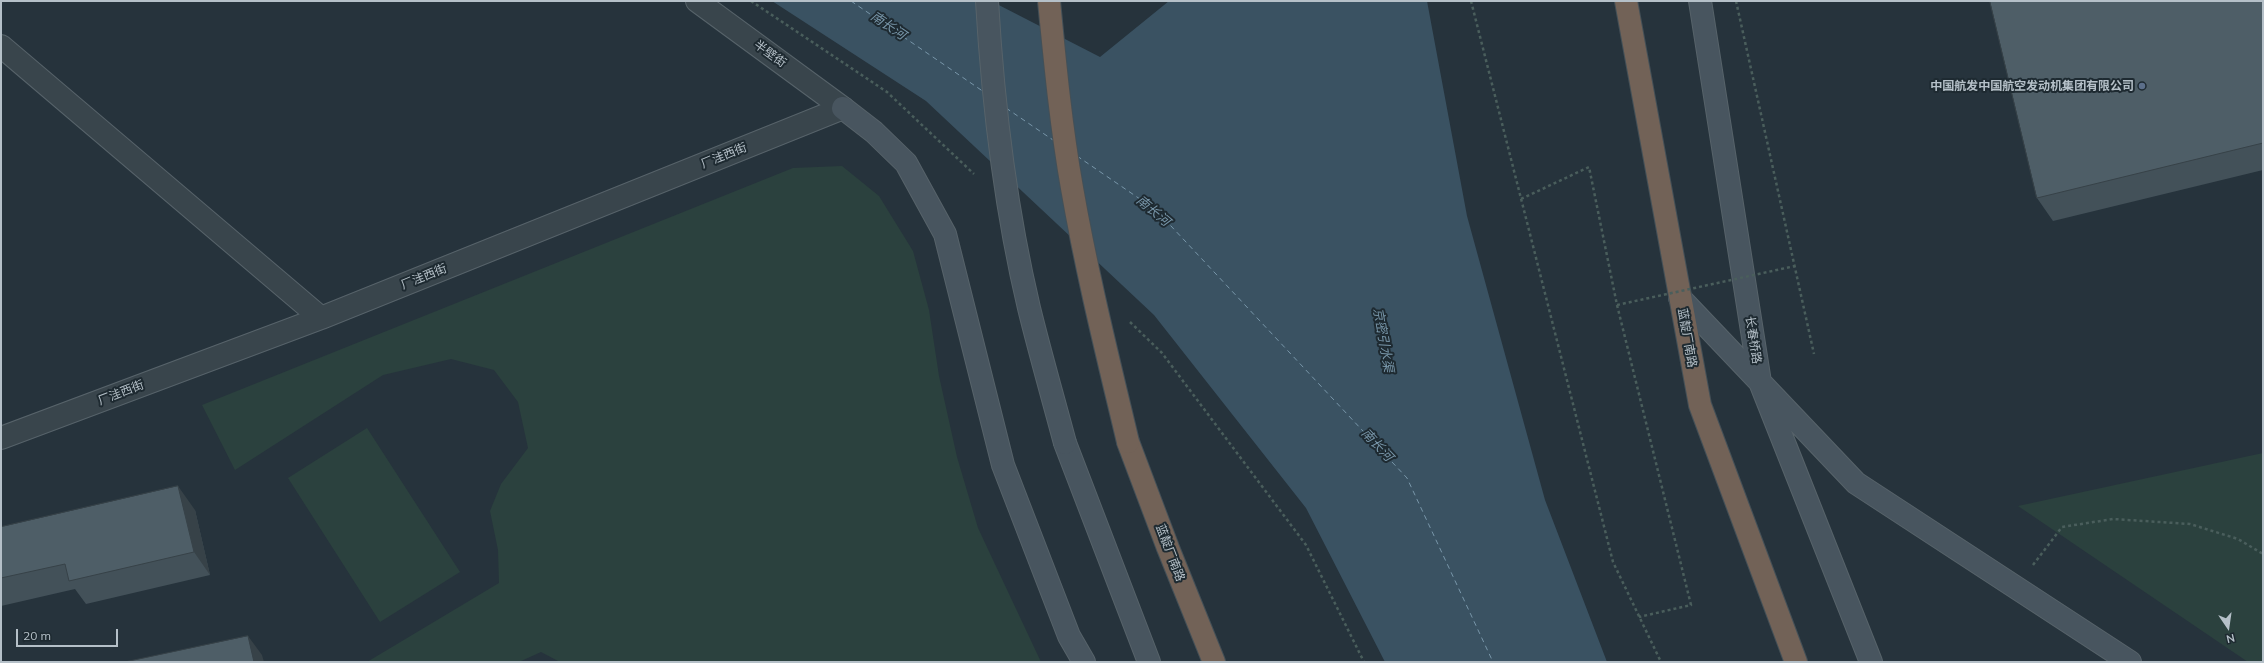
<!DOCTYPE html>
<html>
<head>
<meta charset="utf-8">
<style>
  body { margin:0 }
  #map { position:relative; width:2264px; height:663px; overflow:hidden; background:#26333c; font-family:Mulish,sans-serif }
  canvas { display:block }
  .frame { position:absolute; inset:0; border:2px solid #b5c0c8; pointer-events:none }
  .north { position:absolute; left:2208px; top:607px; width:40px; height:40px; -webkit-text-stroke:3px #1e2a31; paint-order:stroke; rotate:167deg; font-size:11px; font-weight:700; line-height:16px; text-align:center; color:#b5c0c8 }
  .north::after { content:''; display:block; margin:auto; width:14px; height:18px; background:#b5c0c8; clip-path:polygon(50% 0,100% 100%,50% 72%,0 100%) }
  .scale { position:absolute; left:16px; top:629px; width:102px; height:18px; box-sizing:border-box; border:2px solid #b5c0c8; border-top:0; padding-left:5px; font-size:12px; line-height:14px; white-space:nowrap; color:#b5c0c8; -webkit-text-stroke:3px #1e2a31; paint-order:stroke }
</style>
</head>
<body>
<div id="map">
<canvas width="2264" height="663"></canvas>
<div class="frame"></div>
<div class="north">N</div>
<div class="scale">20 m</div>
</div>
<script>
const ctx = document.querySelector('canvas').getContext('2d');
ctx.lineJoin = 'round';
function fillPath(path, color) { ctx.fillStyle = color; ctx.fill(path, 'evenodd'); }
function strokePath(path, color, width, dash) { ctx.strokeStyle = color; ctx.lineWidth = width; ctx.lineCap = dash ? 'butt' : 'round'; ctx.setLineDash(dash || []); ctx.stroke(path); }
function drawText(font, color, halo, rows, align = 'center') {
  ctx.font = font + ' Mulish,"Noto Sans SC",sans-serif'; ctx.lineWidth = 4; ctx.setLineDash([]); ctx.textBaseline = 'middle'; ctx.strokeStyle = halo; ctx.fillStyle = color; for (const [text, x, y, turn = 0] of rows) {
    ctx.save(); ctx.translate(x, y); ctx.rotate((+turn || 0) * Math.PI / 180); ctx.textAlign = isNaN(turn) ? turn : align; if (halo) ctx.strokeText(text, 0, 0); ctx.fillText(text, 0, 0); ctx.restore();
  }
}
fillPath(new Path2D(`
  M842,166L879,196L913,251L929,310L939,376L957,457L978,528L1041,662H560L541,652L519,662H367L499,583L498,550L490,511L501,484L528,448L518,402L494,370L451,359L383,375L235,470L202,405L793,168Z
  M367,428L460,572L380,622L288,478Z
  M2263,453V662H2248L2018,506Z`), '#2b413e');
fillPath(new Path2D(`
  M772,1H991L1100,57L1169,1H1427L1467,216L1545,500L1607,662H1385L1306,508L1154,315L926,101Z`), '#3a5262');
strokePath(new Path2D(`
  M851,1L984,92
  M1006,108L1053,140
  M1077,156L1156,210L1407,478L1493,662`), '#7896a9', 1, [5, 4]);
const street = new Path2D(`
  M697,1L843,108
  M1,46L321,318
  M1,438L321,318L843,108`);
const secondary = new Path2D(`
  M1700,1L1760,382L1871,662
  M843,108L874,132L906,163L945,234L1003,465L1069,636L1084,662
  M1680,298L1856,483L2130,662
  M1065,443L1149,662`);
const highway = new Path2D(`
  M1626,1L1700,405L1796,662
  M1128,442L1168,548L1214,662`);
strokePath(street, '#57636a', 24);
strokePath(secondary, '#57636a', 24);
strokePath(highway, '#445057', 24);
strokePath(new Path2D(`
  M751,1L887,92L974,174
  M1471,1L1613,562L1661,662
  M1736,1L1814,354
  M1521,199L1589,167L1617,305L1691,605L1639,617
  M1130,322L1162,353L1306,545L1364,662
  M2033,565L2062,527L2113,519L2190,524L2238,539L2263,554`), '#4a5e5c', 2.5, [3, 3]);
strokePath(street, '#39454c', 22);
strokePath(secondary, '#48555f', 22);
strokePath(highway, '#726257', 22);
const secondaryBridge = new Path2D(`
  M987,1C993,104 1005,207 1029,308C1040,353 1053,398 1065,443`);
const highwayBridge = new Path2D(`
  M1049,1C1055,63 1061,126 1072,188C1087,274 1108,358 1128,442`);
strokePath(secondaryBridge, '#57636a', 24, []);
strokePath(highwayBridge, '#445057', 24, []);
strokePath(new Path2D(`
  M1617,305L1795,266`), '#4a5e5c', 2.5, [3, 3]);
strokePath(secondaryBridge, '#48555f', 22);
strokePath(highwayBridge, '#726257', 22);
fillPath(new Path2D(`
  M2263,1V170L2053,221L2037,198Z
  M195,510L210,575L86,604L75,589L1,606V527Z`), '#435159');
fillPath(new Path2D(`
  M178,486L195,510L210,575L194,552Z
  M248,636L262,655L264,662H254Z`), '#374248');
const building = new Path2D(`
  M1990,1H2263V143L2037,198Z
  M178,486L194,552L69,581L65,564L1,578V527Z
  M248,636L254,662H125Z`);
fillPath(building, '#4e5e67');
strokePath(building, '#374248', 1);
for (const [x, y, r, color] of [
  [2142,86,4,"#5c6f8a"]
]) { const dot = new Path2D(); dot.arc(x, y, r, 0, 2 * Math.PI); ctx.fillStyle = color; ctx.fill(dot); strokePath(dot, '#1e2a31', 1.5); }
drawText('12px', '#b5c0c8', '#1e2a31', [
  ["半壁街",770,54,36],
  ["厂洼西街",724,156,-22],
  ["厂洼西街",424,277,-22],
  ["蓝靛厂南路",1687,338,80],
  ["长春桥路",1753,340,81],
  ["厂洼西街",121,393,-21],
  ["蓝靛厂南路",1170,553,69]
]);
drawText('bold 12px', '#b5c0c8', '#1e2a31', [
  ["中国航发中国航空发动机集团有限公司",2134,86]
], 'right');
drawText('italic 13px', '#7896a9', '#1e2a31', [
  ["南长河",888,26,34],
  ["南长河",1153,211,40],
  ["京密引水渠",1383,340,80],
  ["南长河",1377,445,47]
]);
</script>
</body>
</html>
